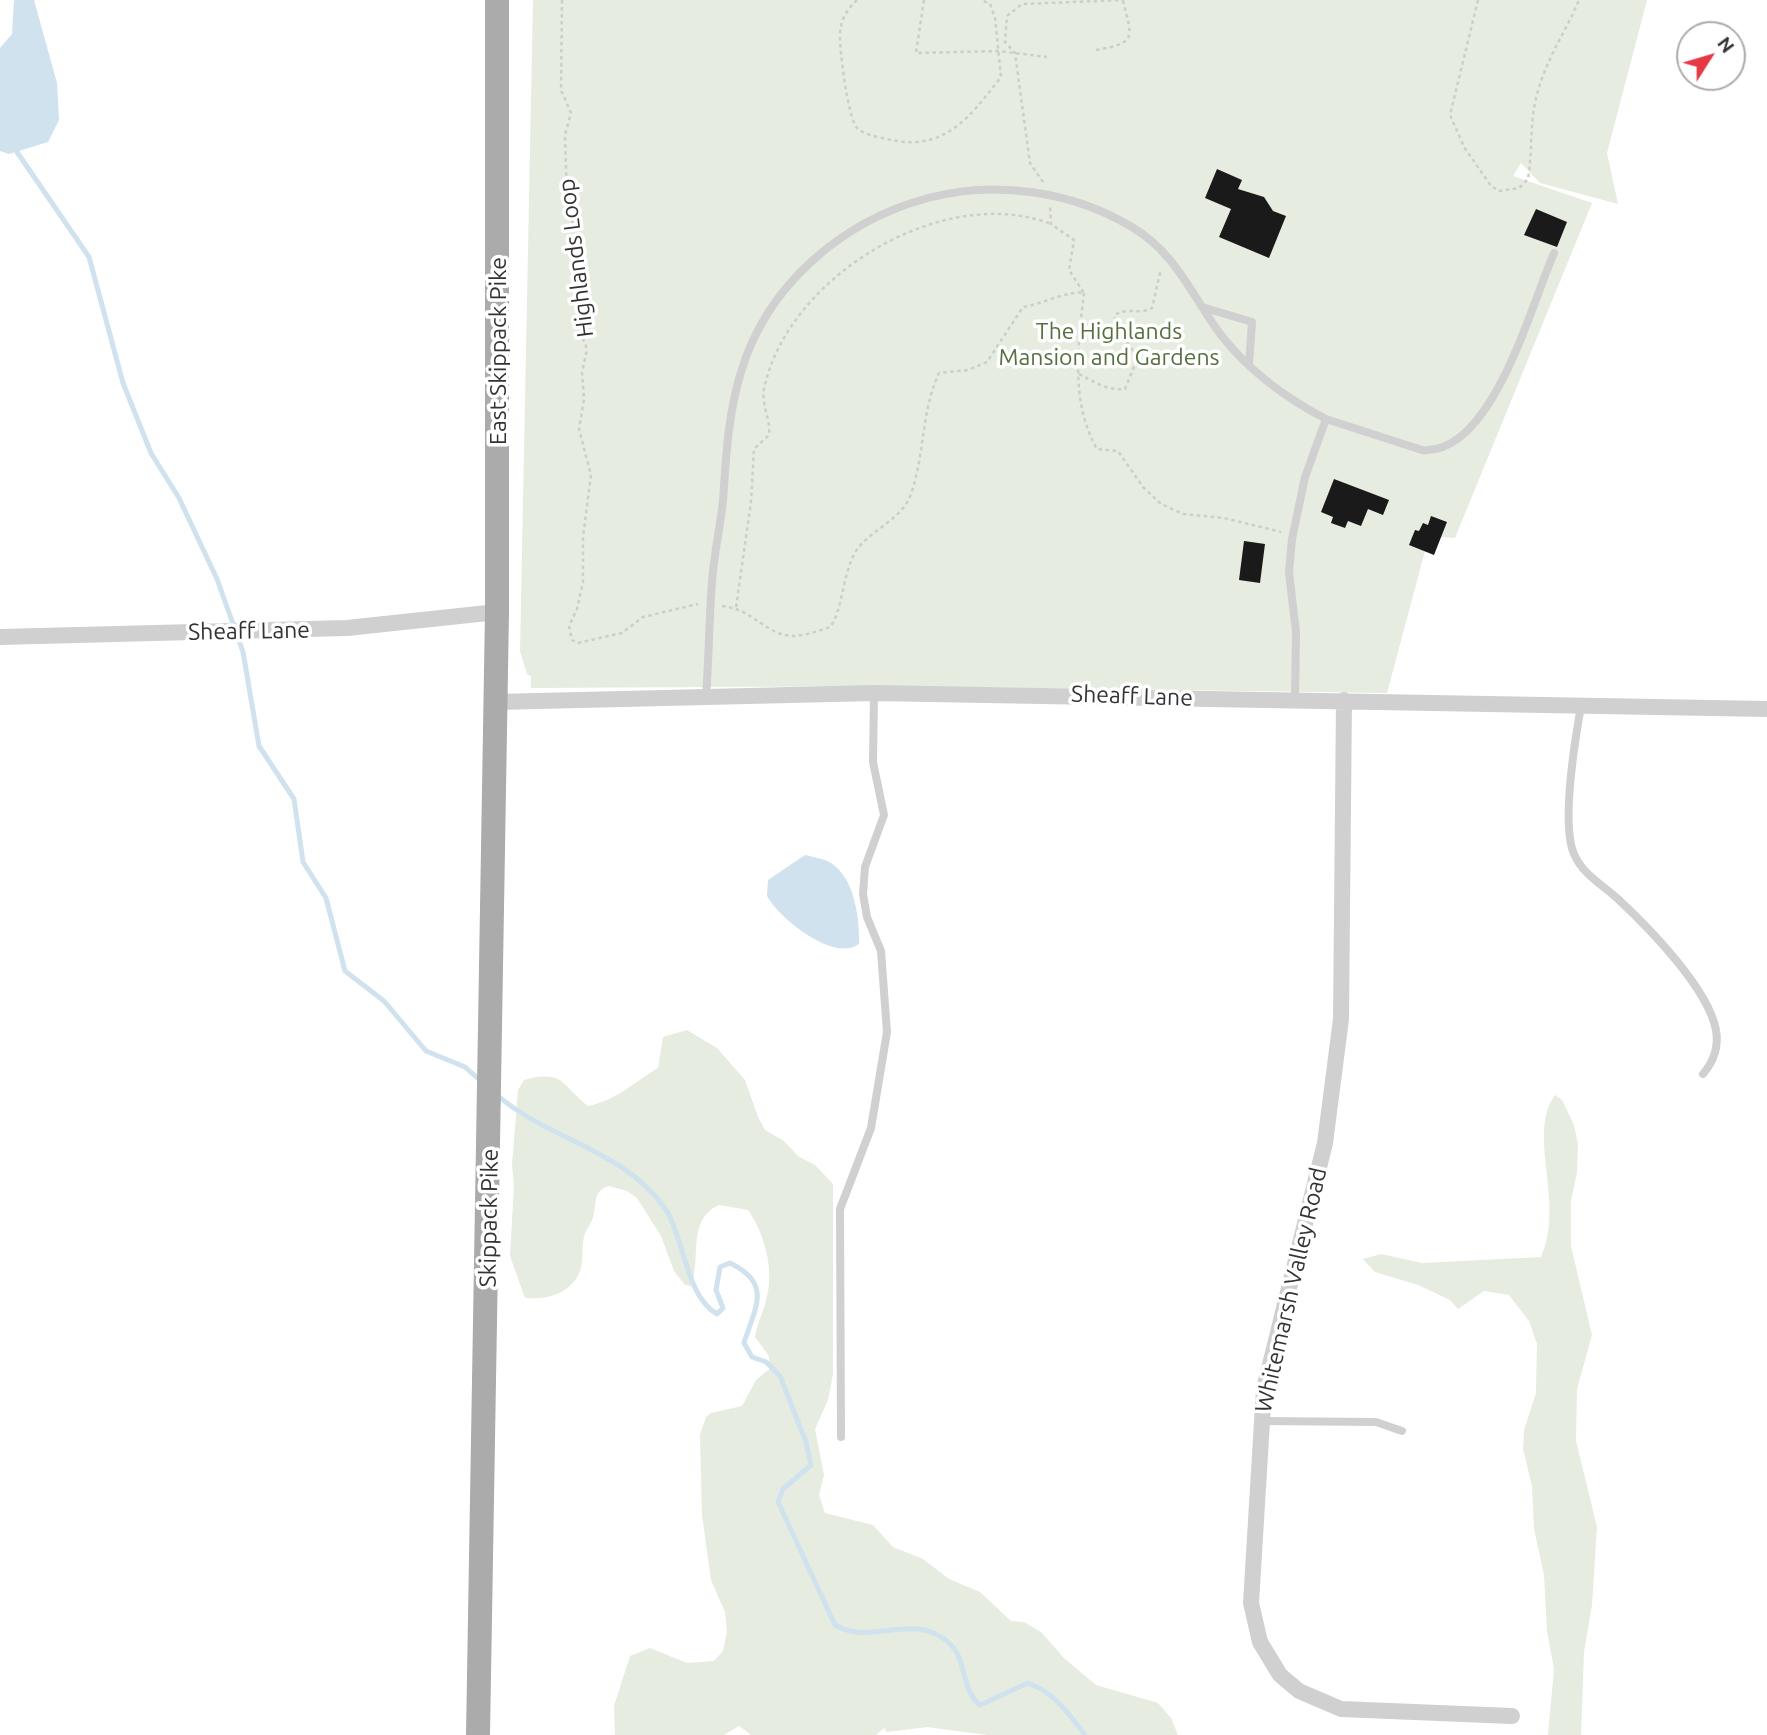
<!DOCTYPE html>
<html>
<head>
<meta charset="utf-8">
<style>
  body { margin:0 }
  #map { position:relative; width:1767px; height:1735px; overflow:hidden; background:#fff; font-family:Ubuntu,sans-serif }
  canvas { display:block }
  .north { position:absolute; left:1676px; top:21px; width:70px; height:70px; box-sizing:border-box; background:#fff; border:2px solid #adadad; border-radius:50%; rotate:53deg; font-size:19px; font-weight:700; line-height:28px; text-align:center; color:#333 }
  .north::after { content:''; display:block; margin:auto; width:24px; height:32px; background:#e63946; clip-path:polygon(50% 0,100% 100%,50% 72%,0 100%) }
</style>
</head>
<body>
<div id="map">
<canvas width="1767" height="1735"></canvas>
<div class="north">N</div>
</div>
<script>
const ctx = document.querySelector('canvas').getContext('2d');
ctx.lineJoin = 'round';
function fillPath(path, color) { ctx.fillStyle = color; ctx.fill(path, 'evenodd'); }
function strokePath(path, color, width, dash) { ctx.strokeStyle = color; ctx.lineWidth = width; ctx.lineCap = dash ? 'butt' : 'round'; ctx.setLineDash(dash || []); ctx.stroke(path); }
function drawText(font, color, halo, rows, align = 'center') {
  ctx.font = font + ' Ubuntu,sans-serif'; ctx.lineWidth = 7; ctx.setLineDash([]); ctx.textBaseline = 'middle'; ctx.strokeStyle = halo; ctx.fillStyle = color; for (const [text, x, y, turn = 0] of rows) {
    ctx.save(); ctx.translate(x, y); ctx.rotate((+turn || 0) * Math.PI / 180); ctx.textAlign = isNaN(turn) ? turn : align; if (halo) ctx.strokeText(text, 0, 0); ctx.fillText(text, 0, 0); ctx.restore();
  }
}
fillPath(new Path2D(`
  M533,0H1647L1607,153L1618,204L1540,183L1521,163L1513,176L1592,203L1455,538L1429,536L1387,693L890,686L531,688V676L527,674L520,651Z
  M687,1030L717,1048L745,1080L758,1117L765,1130L784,1141L798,1156L815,1165L833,1184V1374L828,1400L815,1429L824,1475L819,1495L825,1513L873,1525L893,1547L923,1559L949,1579L980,1592L1011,1621L1024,1622L1041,1632L1065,1659L1096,1685L1158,1703L1171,1718L1178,1735H987L927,1727L887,1732L884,1728L876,1735H751L739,1726L724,1735H615L614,1706L630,1656L650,1648L687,1663L714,1661L723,1651L727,1632L725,1612L711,1580L702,1515L700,1435L706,1417L711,1413L742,1406L756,1380L769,1369V1356L755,1337C757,1323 763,1314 766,1300C775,1272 765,1234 748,1210L719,1205C686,1220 702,1259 691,1286L685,1285L674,1271L661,1236L637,1198L627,1191L609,1186C592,1191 597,1205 593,1217C591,1225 585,1230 584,1237C581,1248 584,1261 580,1271C571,1294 547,1300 525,1298L510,1256L514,1186L512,1165L518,1090L524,1080C564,1069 561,1085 588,1106C617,1100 633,1083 658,1068L663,1037Z
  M1555,1095L1562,1100L1574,1125L1578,1145L1577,1172L1571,1201V1246L1592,1335L1577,1389L1576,1441L1597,1527L1592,1605L1584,1652L1581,1735H1548L1554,1669L1547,1631L1544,1575L1534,1529L1532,1486L1523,1449L1524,1430L1536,1393L1537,1344L1529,1321L1509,1295L1484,1291L1458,1309L1450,1300L1418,1285L1375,1272L1363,1259L1381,1254L1422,1263L1541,1257C1566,1202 1526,1135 1555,1095Z`), '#e6ecdf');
fillPath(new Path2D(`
  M14,0H34L57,83L59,120L48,142L9,154L0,151V48L12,34Z
  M805,855C812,857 820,858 827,861C854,873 860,918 859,944C834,963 779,918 767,896L768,880Z`), '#cfe2ee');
strokePath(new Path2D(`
  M17,147V152L89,257L123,383L151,453L179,498L217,579L243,652L259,746L294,799L303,862L326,898L345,971L384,1001L426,1051L465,1067L482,1082
  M497,1095C548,1140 626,1150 666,1210C684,1237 686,1297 717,1314L723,1308L716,1290L720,1267L730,1263C773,1284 755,1307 744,1343L752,1357L766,1362L780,1376L806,1442L811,1465L783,1489L778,1502L835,1625C873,1647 912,1610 949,1643C968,1660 960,1689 980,1705L1028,1683C1055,1693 1068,1713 1085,1735`), '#cfe2ee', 5);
fillPath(new Path2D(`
  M1217,169L1242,180L1238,189L1264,197L1273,211L1286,216L1269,258L1219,237L1231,209L1205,198Z
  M1536,209L1567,222L1557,247L1524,235Z
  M1334,479L1389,500L1383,515L1368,509L1361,526L1348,521L1345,528L1331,523L1333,517L1321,512Z
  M1431,516L1447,522L1434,555L1409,545L1415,530L1419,531L1423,523L1428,525Z
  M1244,541L1265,544L1260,583L1239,580Z`), '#1a1a1a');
strokePath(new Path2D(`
  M562,0L561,90L571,113L565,135L567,203L577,238L581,334L587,349L582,373L584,399L579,429L591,475L583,537V582L577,609L569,626L572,640L578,643L622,633L643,617L698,604
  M857,0C847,9 841,20 840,33C839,47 848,119 857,128C864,135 878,137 887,139C944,153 969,118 1001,77L995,18L990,4L981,0
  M924,0L916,53L998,51L1047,57
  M1478,0L1450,115L1464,147L1491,186L1499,191L1519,188L1528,179C1533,149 1529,120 1538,91C1547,58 1566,31 1579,0
  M1096,50C1138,43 1132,37 1123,1
  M1043,182L1030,163L1015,53L1005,42L1007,16L1022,4L1124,0
  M1084,293C1078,344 1070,402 1097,449L1118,451L1143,487L1161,504L1183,514L1224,518L1281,532
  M1079,374C1095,382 1107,391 1125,389L1137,359C1132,344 1112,331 1115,315C1126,307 1140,315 1152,308L1161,269
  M722,606C753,609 766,635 792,636C805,636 818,631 830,627C843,611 842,574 856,551C871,529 902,520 911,494C925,453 921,412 939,373L968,370L987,362L1023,307C1042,304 1069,290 1084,293L1069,270L1074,240L1051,224L1050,207
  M736,607L751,502L754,449L769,435C771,419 761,405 764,389C787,277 943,182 1051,224`), '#cdcdcd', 2.5, [3.5, 3.5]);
strokePath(new Path2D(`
  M1202,307L1252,322L1249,365
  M1326,419L1422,450C1492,456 1531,305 1554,253
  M706,696C709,658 709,619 712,582C714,554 720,528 723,501C726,457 728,414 741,372C767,285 842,221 928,198C995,180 1072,191 1132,227C1176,253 1192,296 1221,335C1248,370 1287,399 1326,419L1305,477L1292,539L1289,572L1296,632L1295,701
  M1581,706C1575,740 1561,824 1574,854C1583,875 1602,884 1618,899C1649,928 1708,988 1716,1030C1719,1047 1714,1061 1703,1074
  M1260,1421L1376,1422L1402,1431
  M841,1437L840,1209L871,1128L887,1032L881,951L867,917L863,894L865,867L884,815L873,762L874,693`), '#d0d0d0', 8);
strokePath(new Path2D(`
  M0,637L347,628L497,612
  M1344,700L1341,1019L1325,1143L1264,1389L1251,1603L1260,1642L1280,1675L1299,1691L1341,1709L1512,1716
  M496,702L874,693L1767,709`), '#d0d0d0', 16);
strokePath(new Path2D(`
  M478,1735L497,612V0`), '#ababab', 24);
drawText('23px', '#333', '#fff', [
  ["Highlands Loop",576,258,-97],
  ["East Skippack Pike",498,351,-90],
  ["Sheaff Lane",249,631,-1],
  ["Sheaff Lane",1132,696,2],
  ["Skippack Pike",489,1218,-89],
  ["Whitemarsh Valley Road",1291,1290,-77]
]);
drawText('23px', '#56703f', '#fff', [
  ["The Highlands",1109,331],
  ["Mansion and Gardens",1109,357]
]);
</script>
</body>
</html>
